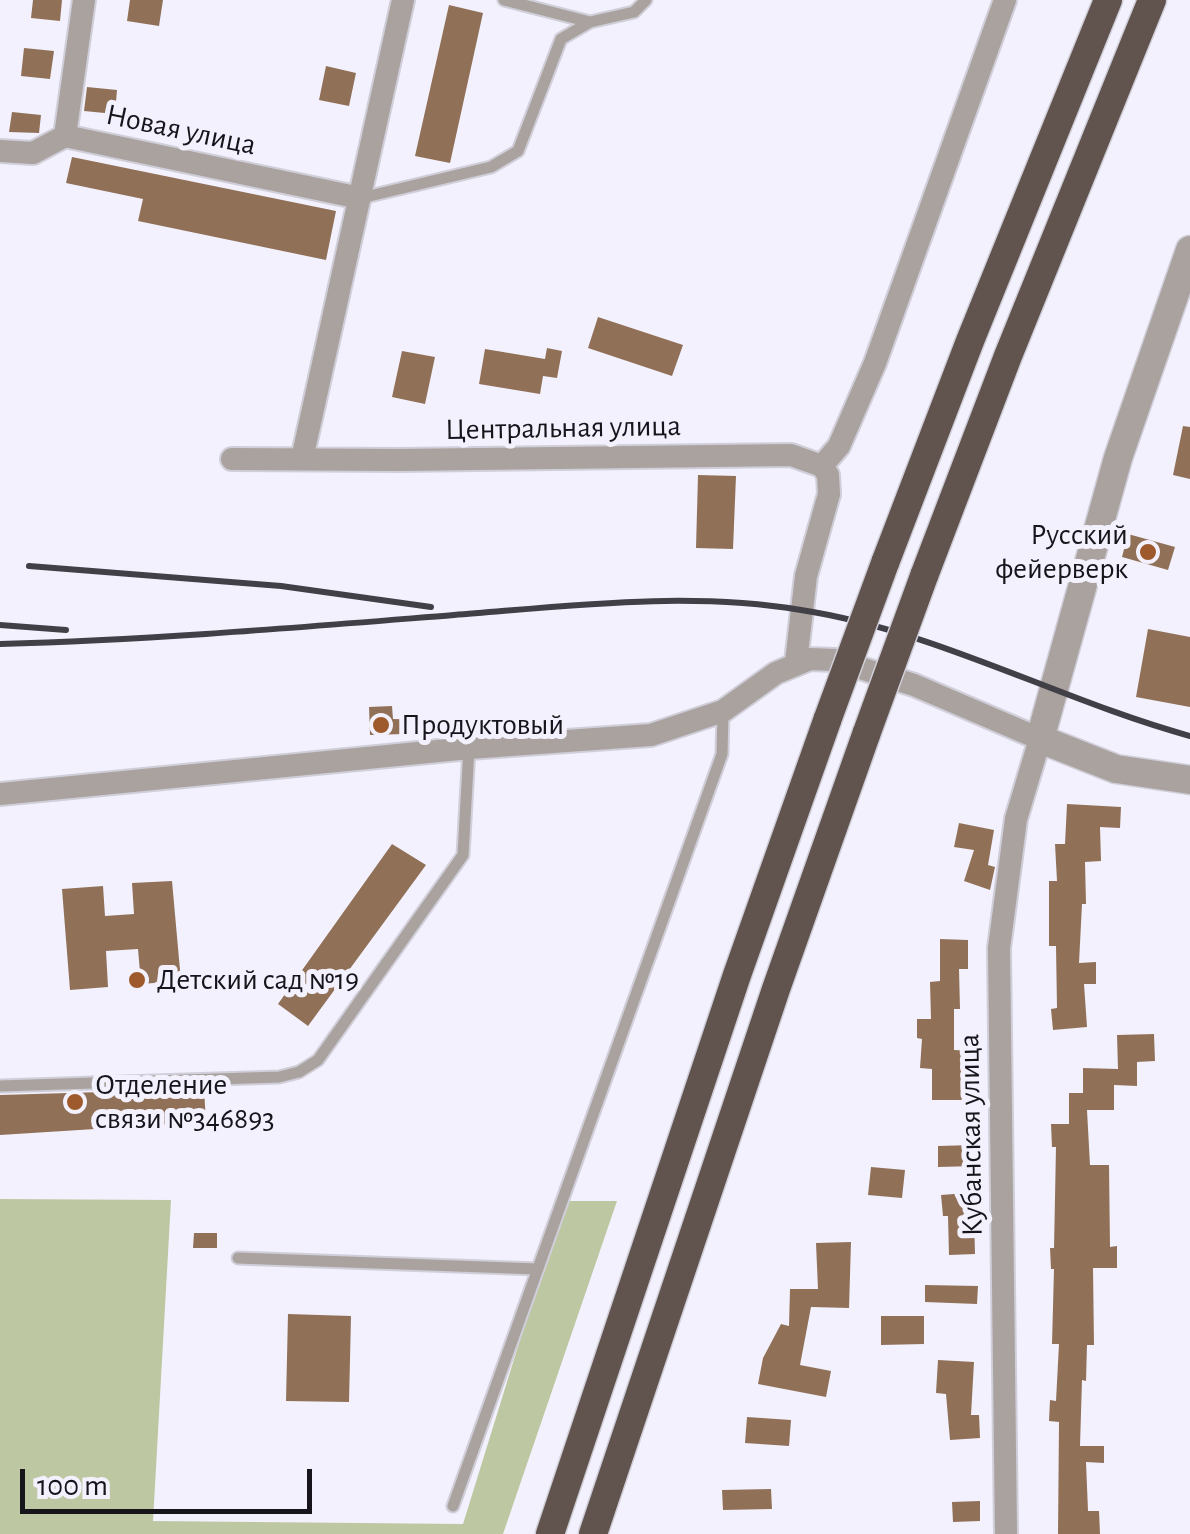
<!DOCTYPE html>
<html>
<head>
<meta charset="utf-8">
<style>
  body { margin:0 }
  #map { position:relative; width:1190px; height:1534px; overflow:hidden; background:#f3f1fd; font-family:"Alegreya Sans",sans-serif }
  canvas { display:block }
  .scale { position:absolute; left:20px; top:1469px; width:292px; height:45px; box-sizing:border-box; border:5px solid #17151b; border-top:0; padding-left:12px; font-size:30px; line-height:35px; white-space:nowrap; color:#17151b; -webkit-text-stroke:8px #f3f1fd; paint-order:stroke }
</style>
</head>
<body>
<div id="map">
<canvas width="1190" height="1534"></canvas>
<div class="scale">100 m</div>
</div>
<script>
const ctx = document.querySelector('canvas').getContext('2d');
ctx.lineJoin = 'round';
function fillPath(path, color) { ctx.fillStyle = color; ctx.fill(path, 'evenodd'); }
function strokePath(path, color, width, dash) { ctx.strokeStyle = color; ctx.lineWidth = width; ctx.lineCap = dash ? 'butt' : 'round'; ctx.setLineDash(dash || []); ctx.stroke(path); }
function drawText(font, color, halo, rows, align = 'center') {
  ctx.font = font + ' "Alegreya Sans",sans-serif'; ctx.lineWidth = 10; ctx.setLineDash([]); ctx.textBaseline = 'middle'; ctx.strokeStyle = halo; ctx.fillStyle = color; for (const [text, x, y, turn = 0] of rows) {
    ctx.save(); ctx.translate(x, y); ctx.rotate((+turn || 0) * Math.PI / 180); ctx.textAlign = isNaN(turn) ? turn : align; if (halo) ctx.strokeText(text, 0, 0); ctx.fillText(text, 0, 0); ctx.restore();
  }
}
fillPath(new Path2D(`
  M0,1199L171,1200L153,1521L463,1524L563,1201H617L503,1534H0Z`), '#bdc8a2');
fillPath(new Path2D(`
  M33,0H62L60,21L31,18Z
  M130,0H163L159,26L127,21Z
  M449,5L483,13L450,163L415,156Z
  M24,48L54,51L50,79L21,76Z
  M326,66L356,73L349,106L319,100Z
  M87,87L117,90L115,114L84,111Z
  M12,112L41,115L39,133L9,132Z
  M72,157L336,211L326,260L138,221L143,199L66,183Z
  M598,317L683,345L672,376L588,348Z
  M547,348L562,351L557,378L543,376L540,394L479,384L485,349L545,359Z
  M402,351L435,357L425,404L392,397Z
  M1183,426L1190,427V479L1173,475Z
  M698,475L736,476L733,549L696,548Z
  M1128,534L1175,547L1168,570L1122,557Z
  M1148,629L1190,637V707L1136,697Z
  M392,706L393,719L439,720V733L370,735L369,707Z
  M1067,804L1121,807L1120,828L1100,827L1101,861L1085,862L1086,904H1082L1079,963L1096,962V984H1084L1087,1027L1053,1030L1051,1009L1057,1008L1056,946H1049V881H1057L1055,844H1065Z
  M959,823L994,830L988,865L995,867L990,890L964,881L974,850L954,847Z
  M392,844L426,865L308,1026L278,1004Z
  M172,881L181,981L141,984L138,949L106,951L108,987L70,990L62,889L103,886L105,916L134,914L132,883Z
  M940,939L968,940V969H959L960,1009H954V1050L976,1051L979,1100H932V1069L920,1068L922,1039L917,1038V1019H931L930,982L940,981Z
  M1154,1034L1155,1061L1137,1062V1086L1114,1085V1110H1087L1090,1165H1109L1110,1247L1117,1246V1268H1093L1094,1345H1087L1086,1381L1082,1380L1080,1446H1104V1463L1086,1462L1088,1511H1099L1100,1534H1058L1059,1422L1049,1421L1050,1400L1056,1401L1059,1344H1052L1054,1269H1051L1050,1248H1054L1056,1147H1052L1051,1124H1069V1093H1083V1068L1118,1069L1117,1035Z
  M204,1089L206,1122L0,1135V1095Z
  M974,1145L975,1166L938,1167V1146Z
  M871,1167L905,1170L902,1198L868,1195Z
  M980,1192L981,1214H974L975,1254L949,1255L948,1216H943L941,1195Z
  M194,1233H217V1248H193Z
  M851,1242L849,1308L811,1307L800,1365L831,1371L826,1397L758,1384L763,1358L781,1324L789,1326L790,1289H818L816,1243Z
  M925,1285L978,1286L977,1304L925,1302Z
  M288,1314L351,1316L349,1402L286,1401Z
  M881,1316H924V1344L881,1345Z
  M938,1360L974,1362L971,1415H979L980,1438L950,1440L946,1394L936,1393Z
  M747,1417L791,1420L789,1446L745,1443Z
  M771,1489L772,1509L723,1510L722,1490Z
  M980,1501V1521L953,1522L952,1502Z`), '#907158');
const service = new Path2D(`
  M504,0L590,22
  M361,198L491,167L518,151L561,39L590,22L634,12L646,0
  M0,1086L279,1077L299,1072L318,1060L463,855L469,748
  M238,1258L538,1269
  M453,1506L722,754L723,711`);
const minor = new Path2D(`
  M65,136L360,198
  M65,136L84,0
  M0,151L33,153L65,136
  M232,459L399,460L791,455L822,466
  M302,459L403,0
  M796,662L806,576L829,494L828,475L822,466L839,446L875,363L1005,0
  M0,794L469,748L651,735L723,711L776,673L810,659L835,660L914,685L1040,739L1016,819L999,948L1006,1534`);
const tertiary = new Path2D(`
  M1190,250L1118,458L1040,739L1116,769L1190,780`);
const trunk = new Path2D(`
  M885,563L970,341L1108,0
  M924,576L1008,356L1152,0
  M550,1534L737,975L828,718
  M593,1534L776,989L867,732`);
strokePath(service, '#d0ced9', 15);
strokePath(minor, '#d0ced9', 26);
strokePath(tertiary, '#d0ced9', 31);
strokePath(trunk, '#d0ced9', 31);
strokePath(service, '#a9a29e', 11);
strokePath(minor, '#a9a29e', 22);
strokePath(tertiary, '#a9a29e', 28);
strokePath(trunk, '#61544e', 28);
strokePath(new Path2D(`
  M29,566L281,586L431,607
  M0,625L66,630
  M0,644C151,640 303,627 454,615C569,606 686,591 801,610C937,631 1059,700 1190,736`), '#424047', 6);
const trunkBridge = new Path2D(`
  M828,718L885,563
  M867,732L924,576`);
strokePath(trunkBridge, '#d0ced9', 31, []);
strokePath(trunkBridge, '#61544e', 28);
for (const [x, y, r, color] of [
  [1148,552,10,"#9e5a2c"],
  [381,725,10,"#9e5a2c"],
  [137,980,10,"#9e5a2c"],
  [75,1102,10,"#9e5a2c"]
]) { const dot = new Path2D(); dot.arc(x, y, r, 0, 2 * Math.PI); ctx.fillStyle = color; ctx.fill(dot); strokePath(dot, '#f3f1fd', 4); }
drawText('30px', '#17151b', '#f3f1fd', [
  ["Новая улица",181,130,12],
  ["Центральная улица",563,428,-1],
  ["Кубанская улица",971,1135,-91]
]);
drawText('30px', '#17151b', '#f3f1fd', [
  ["Русский",1128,535,"right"],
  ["фейерверк",1128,569,"right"],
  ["Продуктовый",401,725],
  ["Детский сад №19",157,980],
  ["Отделение",95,1085],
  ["связи №346893",95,1119]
], 'left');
</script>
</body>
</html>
